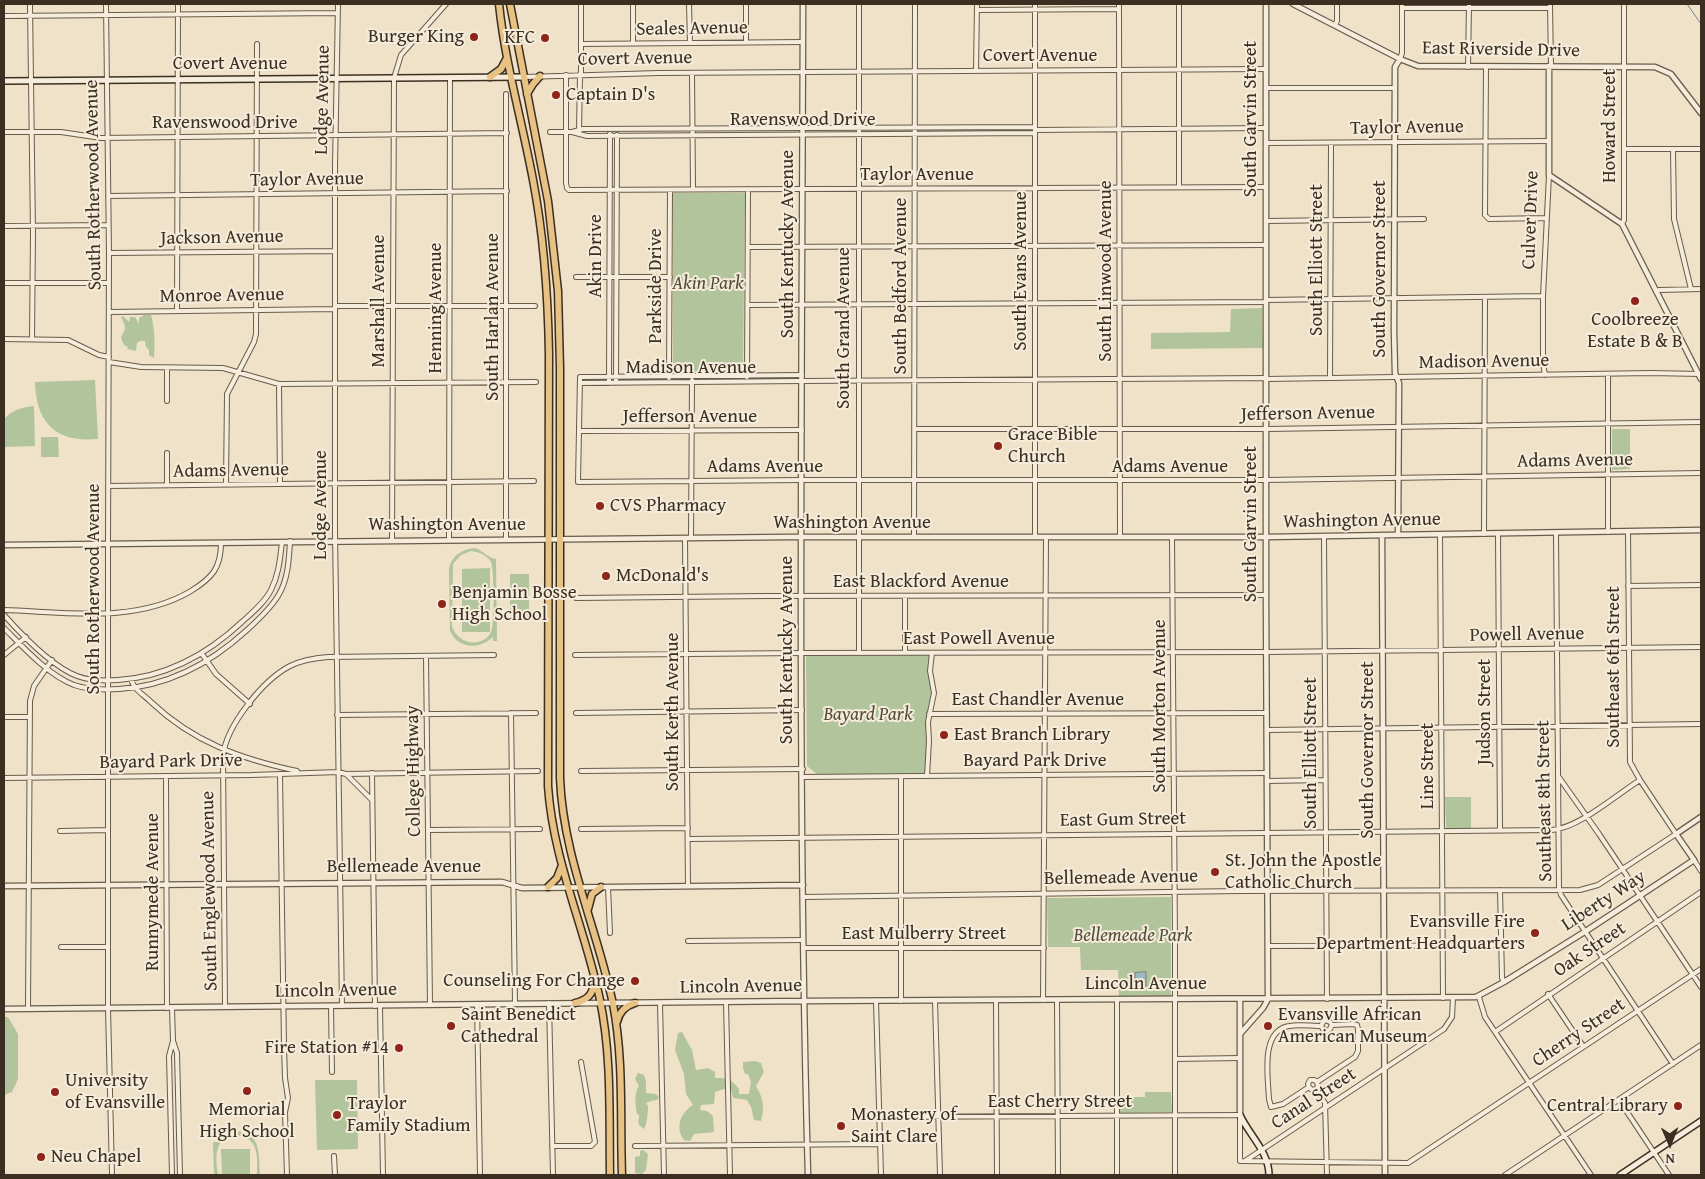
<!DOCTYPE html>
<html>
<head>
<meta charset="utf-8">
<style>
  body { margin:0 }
  #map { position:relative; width:1705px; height:1179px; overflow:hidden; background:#efe2c8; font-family:"Gentium Book Plus",serif }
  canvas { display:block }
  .frame { position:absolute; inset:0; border:5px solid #3b2f21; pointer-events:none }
  .north { position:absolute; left:1645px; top:1119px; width:50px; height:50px; -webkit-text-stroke:4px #f5ecdb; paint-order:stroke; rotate:179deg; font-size:14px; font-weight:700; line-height:20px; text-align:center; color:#3b2f21 }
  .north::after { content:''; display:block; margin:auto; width:18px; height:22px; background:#3b2f21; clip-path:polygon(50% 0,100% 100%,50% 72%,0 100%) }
</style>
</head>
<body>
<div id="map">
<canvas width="1705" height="1179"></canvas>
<div class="frame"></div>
<div class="north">N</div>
</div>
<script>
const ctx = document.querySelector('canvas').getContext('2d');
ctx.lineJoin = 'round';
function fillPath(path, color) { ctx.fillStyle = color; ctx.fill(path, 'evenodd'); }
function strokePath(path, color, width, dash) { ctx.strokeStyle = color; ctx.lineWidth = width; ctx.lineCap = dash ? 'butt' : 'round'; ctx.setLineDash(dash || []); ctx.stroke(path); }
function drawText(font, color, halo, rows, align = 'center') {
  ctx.font = font + ' "Gentium Book Plus",serif'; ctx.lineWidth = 4; ctx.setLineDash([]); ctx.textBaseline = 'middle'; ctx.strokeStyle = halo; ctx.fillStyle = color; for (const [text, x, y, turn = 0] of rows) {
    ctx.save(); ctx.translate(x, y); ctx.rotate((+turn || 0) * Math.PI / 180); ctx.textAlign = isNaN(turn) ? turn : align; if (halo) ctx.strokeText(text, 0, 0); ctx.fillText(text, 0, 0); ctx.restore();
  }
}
fillPath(new Path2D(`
  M673,193H745L743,374H673Z
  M1262,308L1263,348L1151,349V333L1230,332L1231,309Z
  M144,315H151C155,329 155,343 154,358L149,355V350L146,347L145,341H140L137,343L136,351L127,349L128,347L124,345L121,338C126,327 127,329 121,317L123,316L129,322L130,317H135L139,324V318Z
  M95,380L98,439C56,443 36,423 35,382Z
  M34,406L35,446L4,447V419C12,410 22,407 34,406Z
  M1612,429H1630V469L1612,470Z
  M41,437H58L59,457H41Z
  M475,548C482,550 489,559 496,559L497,641H493V637C479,650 458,649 450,631L449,569C451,556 462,549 475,548ZM471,551C479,552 487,555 491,562C494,569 495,625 491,632C482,649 457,644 452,626L453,564L461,555Z
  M490,568V632H462V569Z
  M510,574H529V619H510Z
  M930,655L933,694L927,715L926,773L818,775L807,766L806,657L807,656Z
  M1445,797H1471V828H1446Z
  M1171,897V996H1119L1118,970H1081L1080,947H1048L1047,898Z
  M4,1017H8L18,1034V1079L12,1092L4,1095Z
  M682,1032L692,1050L696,1070L708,1068L715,1072V1078C728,1078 730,1078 739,1089V1094H749L751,1082L748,1074H745L743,1068V1062L755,1061L761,1063L764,1072L756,1086C763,1098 765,1107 761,1121L754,1120L751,1107L747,1100L733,1098L731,1089H724L715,1092L714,1104L701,1105L700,1110L707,1111L713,1116L714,1132L694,1134L690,1141L684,1140C675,1128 680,1113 693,1105L686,1094L684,1074L675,1050L678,1033Z
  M638,1073L644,1075L646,1082V1093L656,1094L659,1097L657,1100L651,1101L646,1103L648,1106C648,1111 647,1125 644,1129L639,1125L638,1120L639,1119V1115L637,1114C635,1105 634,1093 639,1086L635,1079Z
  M315,1080H357L358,1149L317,1150Z
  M1145,1092H1171L1172,1112L1120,1113V1097H1145Z
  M231,1132C261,1128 259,1154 260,1175H257C257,1167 258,1156 255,1148C249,1132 224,1130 218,1148C215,1156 217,1167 218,1175H214L213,1142H217L224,1136Z
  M221,1149H250V1175H222Z
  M643,1150L648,1154L646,1170L642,1174L635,1173V1157L640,1156V1151Z`), '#b2c49b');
const water = new Path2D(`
  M1146,972V986L1132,987V981H1135V973Z`);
fillPath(water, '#9fbbc1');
strokePath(water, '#778381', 1);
strokePath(new Path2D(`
  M1687,4L1701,24`), '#778381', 1);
const minor = new Path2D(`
  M30,4L33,233L32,339
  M106,4L109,254L108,544V1008L112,1175
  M338,4L335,166V533L342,1006
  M581,4V74
  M689,4L690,43
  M1119,4L1120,537
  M1550,4L1551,66
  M1402,8H1550
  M977,10L1119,9
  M4,16L338,13
  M1335,25L1337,21V4
  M746,42V4
  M633,43V4
  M581,44L803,42
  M1400,59L1402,53V4
  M1468,67L1469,4
  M1486,67L1485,215L1489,219L1547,218
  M976,71L977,4
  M692,73L693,189
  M566,75V183L567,188L569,190L1266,187
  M524,77L659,73L1266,69
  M1266,88H1395
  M506,94V540
  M1035,130L1266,128
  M4,132H61L101,138L507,133
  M550,132H572L583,129L1035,127
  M572,132L587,136L1035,133
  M579,132L580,74
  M1266,143L1549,141
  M1624,149H1701
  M1673,149L1674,219L1691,289
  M1179,187V4
  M108,196L507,191
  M1266,221L1424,219
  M1622,224L1624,220V4
  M4,226L108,225
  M748,247L1266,245
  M109,253L335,251
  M576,277H670
  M4,283H109
  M1656,292L1659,290L1701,289
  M1266,300L1543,296
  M748,305L1266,302
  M335,306H535
  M177,311L178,4
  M109,312L335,309
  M4,339L68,340L99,355L109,357
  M109,362L141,367L223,368L279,384L536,382
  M167,368V401
  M802,375L580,377L578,482L802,480H1266L1701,473
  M1545,375L1543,363V296L1549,175
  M747,377L748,189
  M669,378L670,190
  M1330,378L1331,143
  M1266,379L1651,373L1701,374
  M802,381L1266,378
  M580,383L802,381
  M609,383L610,134
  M616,383L617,135
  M279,384L280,483
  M915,429H1267L1701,422
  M579,431L802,430
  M167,453V485
  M226,484L227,394L254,342L256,334L257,44
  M108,486L534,481
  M1608,532V374
  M1556,533L1559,889L1561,895L1673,1064
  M1484,534L1485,297
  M1498,534L1500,831
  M1440,535L1443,998
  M1324,536L1327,999
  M914,537L915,4
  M1035,537V4
  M1172,537L1175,941V1175
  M685,538L688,886
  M691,538L692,380
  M392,540L394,78L401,55L446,4
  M449,540L450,77
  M1628,586L1701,585
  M576,598L766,596L1266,595
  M4,610C66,612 135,624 191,591C212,578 221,568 221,543
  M4,615C21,634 53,667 77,676C90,681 104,681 118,680C167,677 208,654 243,621C253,612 265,602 271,590C279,574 280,559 282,542
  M4,628C23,647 48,675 74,685C89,690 104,690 119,689C169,686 211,663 247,630C258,620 270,609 278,596C288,580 289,560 290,541
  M859,652V4
  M905,652V596
  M202,654L216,674L250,704
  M4,655L26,637
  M575,655L802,653L1266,652L1701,647
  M426,656L430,1005
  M131,679C134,690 143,694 151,702C193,742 241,759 297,771
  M511,713L515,1004
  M576,713L802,710
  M929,714L1266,713
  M337,715L536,713
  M4,717H29
  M1267,730L1701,724
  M581,771L803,769
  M372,773L375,1006
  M280,774L284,1046L285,1078L288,1098L285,1112L287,1175
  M346,774L538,771
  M166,776L167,1008
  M901,776V1001
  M927,776L929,741L928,722L934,693L930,671L932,653
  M1558,776L1599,834L1701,987
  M803,777L1267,773
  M4,778L252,775L338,772L346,774L372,800
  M1267,781L1325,780
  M581,829L688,828
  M429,830L540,829
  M60,831L108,830
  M688,839L1552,830C1579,828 1616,795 1640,780
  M1694,860L1701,871
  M608,887L610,933
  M1500,890L1502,978L1504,982
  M803,897L1240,891L1580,890L1598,885L1676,834L1640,780L1630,762L1628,531
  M688,941L803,940
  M1268,946L1501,945
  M61,947H108
  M803,948H1044
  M1548,994L1583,1046
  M1479,997L1485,1017L1591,1175
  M1117,999V1175
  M996,1000L997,1175
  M1043,1000L1046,537
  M1057,1000L1058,1175
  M876,1001L881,1175
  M935,1001L940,1175
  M726,1002L730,1175
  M549,1003L553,1175
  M660,1003L664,1175
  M477,1004L480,1175
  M331,1006L332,1072
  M380,1006L383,1175
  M225,1007L223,756C226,726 263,680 290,666C302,660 315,658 328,657L494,655
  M28,1009L30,701L34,686L52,660
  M1495,1032L1701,892
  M173,1041L177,1053L180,1175
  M1175,1059L1240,1058
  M1317,1082L1318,1086L1316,1089L1312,1090L1309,1087L1308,1084L1310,1080H1314L1317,1082L1355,1057L1358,1051V1029L1357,1025L1353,1024L1332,1025L1330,1029L1327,1031L1323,1029L1321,1026L1323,1022L1326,1020L1330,1022L1332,1025
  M1309,1087L1283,1104L1271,1107L1269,1099C1268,1077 1260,1031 1289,1026C1299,1024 1311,1026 1321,1026
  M1316,1089L1325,1103L1327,1175
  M1619,1100L1669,1175
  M879,1117L1240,1115V1161L1408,1163L1701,969
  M552,1146H591L595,1142L581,1062
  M635,1146L880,1144
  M334,1156L335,1175
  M1245,1161L1444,1029L1452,1017L1453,998
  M172,1175L169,1056L173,1041L172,1008
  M1505,1175L1701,1045`);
const tertiary = new Path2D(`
  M803,4C802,394 797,785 808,1175
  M1293,4L1400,59L1418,66L1655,67L1671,74L1701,113
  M1549,66V175L1622,224L1701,379
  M1382,535L1385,1175
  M1398,535L1399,383L1395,373L1394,330L1395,67L1400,59
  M4,545L788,537H1266L1701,530
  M4,886L502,882L522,888L803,885
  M4,1009L804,1001L1476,997L1504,982L1586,931L1694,860L1676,834L1701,817
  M1240,1034V999
  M1240,1115V1034L1263,1008L1268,999L1266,595V4`);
const secondary = new Path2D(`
  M4,81L523,77
  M1240,1115C1249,1135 1269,1152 1269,1175
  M1620,1175L1701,1121`);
const trunk = new Path2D(`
  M499,4C505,63 522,121 533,180C544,237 548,296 549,354L548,786C553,861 585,928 600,1000C612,1057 609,1117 610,1175
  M510,4L548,201L558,291L560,368V778C563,857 597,928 613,1004C624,1060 620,1119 622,1175
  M490,77L501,69L507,58
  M527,94L533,84L540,76
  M548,887L557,878L562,865
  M588,909L592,894L601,887
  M575,1003C587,1000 593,995 594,982
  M617,1022C619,1012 625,1006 635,1003`);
strokePath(minor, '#685c4b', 6);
strokePath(tertiary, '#685c4b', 7);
strokePath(secondary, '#3b2f21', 8);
strokePath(trunk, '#3b2f21', 9);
strokePath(minor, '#f5ecdb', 4);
strokePath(tertiary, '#f5ecdb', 4.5);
strokePath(secondary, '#f5ecdb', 5);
strokePath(trunk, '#e8c184', 6);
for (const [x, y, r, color] of [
  [474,37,5,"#8f2418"],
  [545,38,5,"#8f2418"],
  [556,95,5,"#8f2418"],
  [1635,301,5,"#8f2418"],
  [998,446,5,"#8f2418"],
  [600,506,5,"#8f2418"],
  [606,576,5,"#8f2418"],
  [442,604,5,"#8f2418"],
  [944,735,5,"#8f2418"],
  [1215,872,5,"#8f2418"],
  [1535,933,5,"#8f2418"],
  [635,981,5,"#8f2418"],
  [451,1026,5,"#8f2418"],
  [1268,1026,5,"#8f2418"],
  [399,1048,5,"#8f2418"],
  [247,1091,5,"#8f2418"],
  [55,1092,5,"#8f2418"],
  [1678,1106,5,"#8f2418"],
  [337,1115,5,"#8f2418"],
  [841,1126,5,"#8f2418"],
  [41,1157,5,"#8f2418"]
]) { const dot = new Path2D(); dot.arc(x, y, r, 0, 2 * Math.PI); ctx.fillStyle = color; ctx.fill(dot); strokePath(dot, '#f5ecdb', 2); }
drawText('19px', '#3b2f21', '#f5ecdb', [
  ["Seales Avenue",692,29,-1],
  ["East Riverside Drive",1501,50,1],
  ["Covert Avenue",1040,56],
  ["Covert Avenue",635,59,-1],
  ["Covert Avenue",230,64],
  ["Lodge Avenue",323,100,-89],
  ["South Garvin Street",1251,119,-90],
  ["Ravenswood Drive",803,120],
  ["Ravenswood Drive",225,123],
  ["Howard Street",1610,126,-90],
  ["Taylor Avenue",1407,128,-1],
  ["Taylor Avenue",917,175],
  ["Taylor Avenue",307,180,-1],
  ["South Rotherwood Avenue",94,185,-91],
  ["Culver Drive",1531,220,-88],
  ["Jackson Avenue",222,238,-1],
  ["South Kentucky Avenue",788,244,-90],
  ["Akin Drive",596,256,-90],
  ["South Elliott Street",1317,260,-90],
  ["South Governor Street",1380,269,-90],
  ["South Evans Avenue",1021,271,-90],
  ["South Linwood Avenue",1106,271,-90],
  ["Parkside Drive",656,286,-90],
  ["South Bedford Avenue",901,286,-90],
  ["Monroe Avenue",222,296,-1],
  ["Marshall Avenue",379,301,-90],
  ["Henning Avenue",436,308,-90],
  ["South Harlan Avenue",493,317,-90],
  ["South Grand Avenue",844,328,-90],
  ["Madison Avenue",1484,362,-1],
  ["Madison Avenue",691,368],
  ["Jefferson Avenue",1308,414,-1],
  ["Jefferson Avenue",690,417],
  ["Adams Avenue",1575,461,-1],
  ["Adams Avenue",765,467],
  ["Adams Avenue",1170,467],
  ["Adams Avenue",231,471,-1],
  ["Lodge Avenue",321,505,-90],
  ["Washington Avenue",1362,521,-1],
  ["Washington Avenue",852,523],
  ["South Garvin Street",1251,524,-90],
  ["Washington Avenue",447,525],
  ["East Blackford Avenue",921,582],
  ["South Rotherwood Avenue",94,589,-90],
  ["Powell Avenue",1527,635,-1],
  ["East Powell Avenue",979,639],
  ["South Kentucky Avenue",787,650,-90],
  ["Southeast 6th Street",1614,667,-90],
  ["East Chandler Avenue",1038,700],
  ["South Morton Avenue",1160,706,-90],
  ["South Kerth Avenue",673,712,-90],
  ["Judson Street",1485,712,-90],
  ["South Governor Street",1368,750,-90],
  ["South Elliott Street",1311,753,-90],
  ["Bayard Park Drive",1035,761],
  ["Bayard Park Drive",171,762,-1],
  ["Line Street",1428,766,-90],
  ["College Highway",414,771,-91],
  ["Southeast 8th Street",1545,801,-91],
  ["East Gum Street",1123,820,-1],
  ["Bellemeade Avenue",404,867],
  ["Bellemeade Avenue",1121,878,-1],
  ["South Englewood Avenue",210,891,-91],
  ["Runnymede Avenue",153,892,-90],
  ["Liberty Way",1604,901,-33],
  ["East Mulberry Street",924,934],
  ["Oak Street",1590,950,-34],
  ["Lincoln Avenue",1146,984],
  ["Lincoln Avenue",741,987,-1],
  ["Lincoln Avenue",336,991,-1],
  ["Cherry Street",1579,1033,-34],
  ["Canal Street",1314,1099,-33],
  ["East Cherry Street",1060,1102]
]);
drawText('19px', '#3b2f21', '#f5ecdb', [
  ["Burger King",464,37,"right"],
  ["KFC",535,38,"right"],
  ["Captain D's",566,95],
  ["Coolbreeze",1635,320,"center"],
  ["Estate B & B",1635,342,"center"],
  ["Grace Bible",1008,435],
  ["Church",1008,457],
  ["CVS Pharmacy",610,506],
  ["McDonald's",616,576],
  ["Benjamin Bosse",452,593],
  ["High School",452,615],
  ["East Branch Library",954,735],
  ["St. John the Apostle",1225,861],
  ["Catholic Church",1225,883],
  ["Evansville Fire",1525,922,"right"],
  ["Department Headquarters",1525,944,"right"],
  ["Counseling For Change",625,981,"right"],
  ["Saint Benedict",461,1015],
  ["Cathedral",461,1037],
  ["Evansville African",1278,1015],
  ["American Museum",1278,1037],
  ["Fire Station #14",389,1048,"right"],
  ["University",65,1081],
  ["of Evansville",65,1103],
  ["Traylor",347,1104],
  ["Family Stadium",347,1126],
  ["Central Library",1668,1106,"right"],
  ["Memorial",247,1110,"center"],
  ["High School",247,1132,"center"],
  ["Monastery of",851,1115],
  ["Saint Clare",851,1137],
  ["Neu Chapel",51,1157]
], 'left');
drawText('italic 19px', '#534d39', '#f5ecdb', [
  ["Akin Park",708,284],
  ["Bayard Park",868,715],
  ["Bellemeade Park",1133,936]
]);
</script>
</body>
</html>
